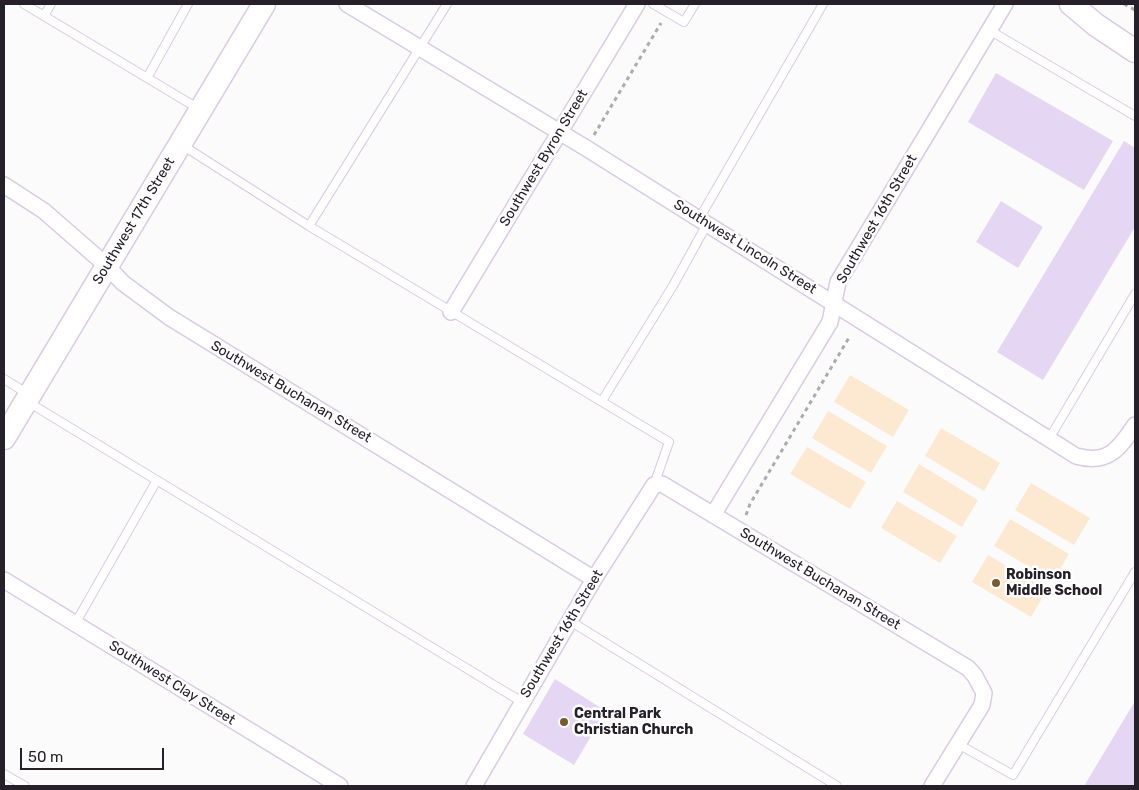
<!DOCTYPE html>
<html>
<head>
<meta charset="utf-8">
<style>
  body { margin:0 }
  #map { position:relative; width:1139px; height:790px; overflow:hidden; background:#fbfbfb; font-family:Rubik,sans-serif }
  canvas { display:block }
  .frame { position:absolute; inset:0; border:5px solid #252029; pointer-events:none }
  .scale { position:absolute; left:20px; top:748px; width:144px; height:22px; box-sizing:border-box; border:2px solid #252029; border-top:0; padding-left:6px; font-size:15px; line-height:18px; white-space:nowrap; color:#252029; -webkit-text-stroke:4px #fff; paint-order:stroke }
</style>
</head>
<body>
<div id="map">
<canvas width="1139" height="790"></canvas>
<div class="frame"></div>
<div class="scale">50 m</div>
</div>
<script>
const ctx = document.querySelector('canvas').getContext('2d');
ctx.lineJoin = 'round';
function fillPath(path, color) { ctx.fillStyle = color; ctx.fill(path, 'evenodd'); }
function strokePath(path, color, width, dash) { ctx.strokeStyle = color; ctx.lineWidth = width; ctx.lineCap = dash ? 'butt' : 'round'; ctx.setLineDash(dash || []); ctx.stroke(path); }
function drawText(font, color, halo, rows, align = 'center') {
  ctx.font = font + ' Rubik,sans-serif'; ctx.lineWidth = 5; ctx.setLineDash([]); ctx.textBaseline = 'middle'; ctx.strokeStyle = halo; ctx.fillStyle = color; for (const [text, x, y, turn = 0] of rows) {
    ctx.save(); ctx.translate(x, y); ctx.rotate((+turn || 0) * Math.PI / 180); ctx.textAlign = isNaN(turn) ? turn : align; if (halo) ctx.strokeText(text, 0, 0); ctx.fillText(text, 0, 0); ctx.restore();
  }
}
fillPath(new Path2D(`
  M850,375L909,410L893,437L834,402Z
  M828,411L887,446L871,473L812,438Z
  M941,428L1000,463L984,491L925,456Z
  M807,447L866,482L850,509L790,474Z
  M919,464L978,500L962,527L903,492Z
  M1031,483L1090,518L1074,545L1015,510Z
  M897,501L957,536L940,563L881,528Z
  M1010,519L1069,554L1053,581L994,546Z
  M988,555L1047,590L1031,617L972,582Z`), '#fde9d2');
fillPath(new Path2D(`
  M996,73L1113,141L1084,190L968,122Z
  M1124,141L1135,148V227L1043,380L997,352Z
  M1001,201L1043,227L1018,268L976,242Z
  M555,679L606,711L574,765L523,734Z
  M1135,701V786H1084Z`), '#e5d6f4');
const lane = new Path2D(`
  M24,4L199,109
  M653,4L684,22L695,4
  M44,16L51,4
  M989,30L1135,116
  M147,78L188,4
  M182,145L309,226L669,442L654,485
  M699,219L823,4
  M309,226L447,4
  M4,379L28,394
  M602,401L674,284L707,224
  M28,402L522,702
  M1049,439L1135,294
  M570,621L837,786
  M75,624L157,480
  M958,744L1013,775L1135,572
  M4,774L25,786`);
const street = new Path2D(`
  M347,4L586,148L1076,456C1108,465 1119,449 1135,425
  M4,185L44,211L107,266L123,283L169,317L594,579
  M451,312L637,4
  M713,515L830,322L838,282L1005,4
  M4,580L340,786
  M474,786L594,579L654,485L662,484L968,668L975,676L984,693L982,705L932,786`);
const secondary = new Path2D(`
  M1071,4L1096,25L1135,51
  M4,438L264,4`);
strokePath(lane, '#d8cbe3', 10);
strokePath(street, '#d8cbe3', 18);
strokePath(secondary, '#d8cbe3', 25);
strokePath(new Path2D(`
  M1124,4L1135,10
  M594,135L661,23
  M746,515L750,504L850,336`), '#adabaf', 3, [4, 4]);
strokePath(lane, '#fff', 8);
strokePath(street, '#fff', 15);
strokePath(secondary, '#fff', 22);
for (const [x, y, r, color] of [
  [996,583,5,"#7a592f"],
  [564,722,5,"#7a592f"]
]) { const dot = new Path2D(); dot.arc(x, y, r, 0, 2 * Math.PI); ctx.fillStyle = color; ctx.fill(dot); strokePath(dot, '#fff', 2); }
drawText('14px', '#252029', '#fff', [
  ["Southwest Byron Street",544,158,-59],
  ["Southwest 16th Street",877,219,-60],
  ["Southwest 17th Street",134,221,-59],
  ["Southwest Lincoln Street",745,247,32],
  ["Southwest Buchanan Street",291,392,31],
  ["Southwest Buchanan Street",820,579,31],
  ["Southwest 16th Street",562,634,-59],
  ["Southwest Clay Street",172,683,32]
]);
drawText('bold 14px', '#252029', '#fff', [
  ["Robinson",1006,575],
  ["Middle School",1006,591],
  ["Central Park",574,714],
  ["Christian Church",574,730]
], 'left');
</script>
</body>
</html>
